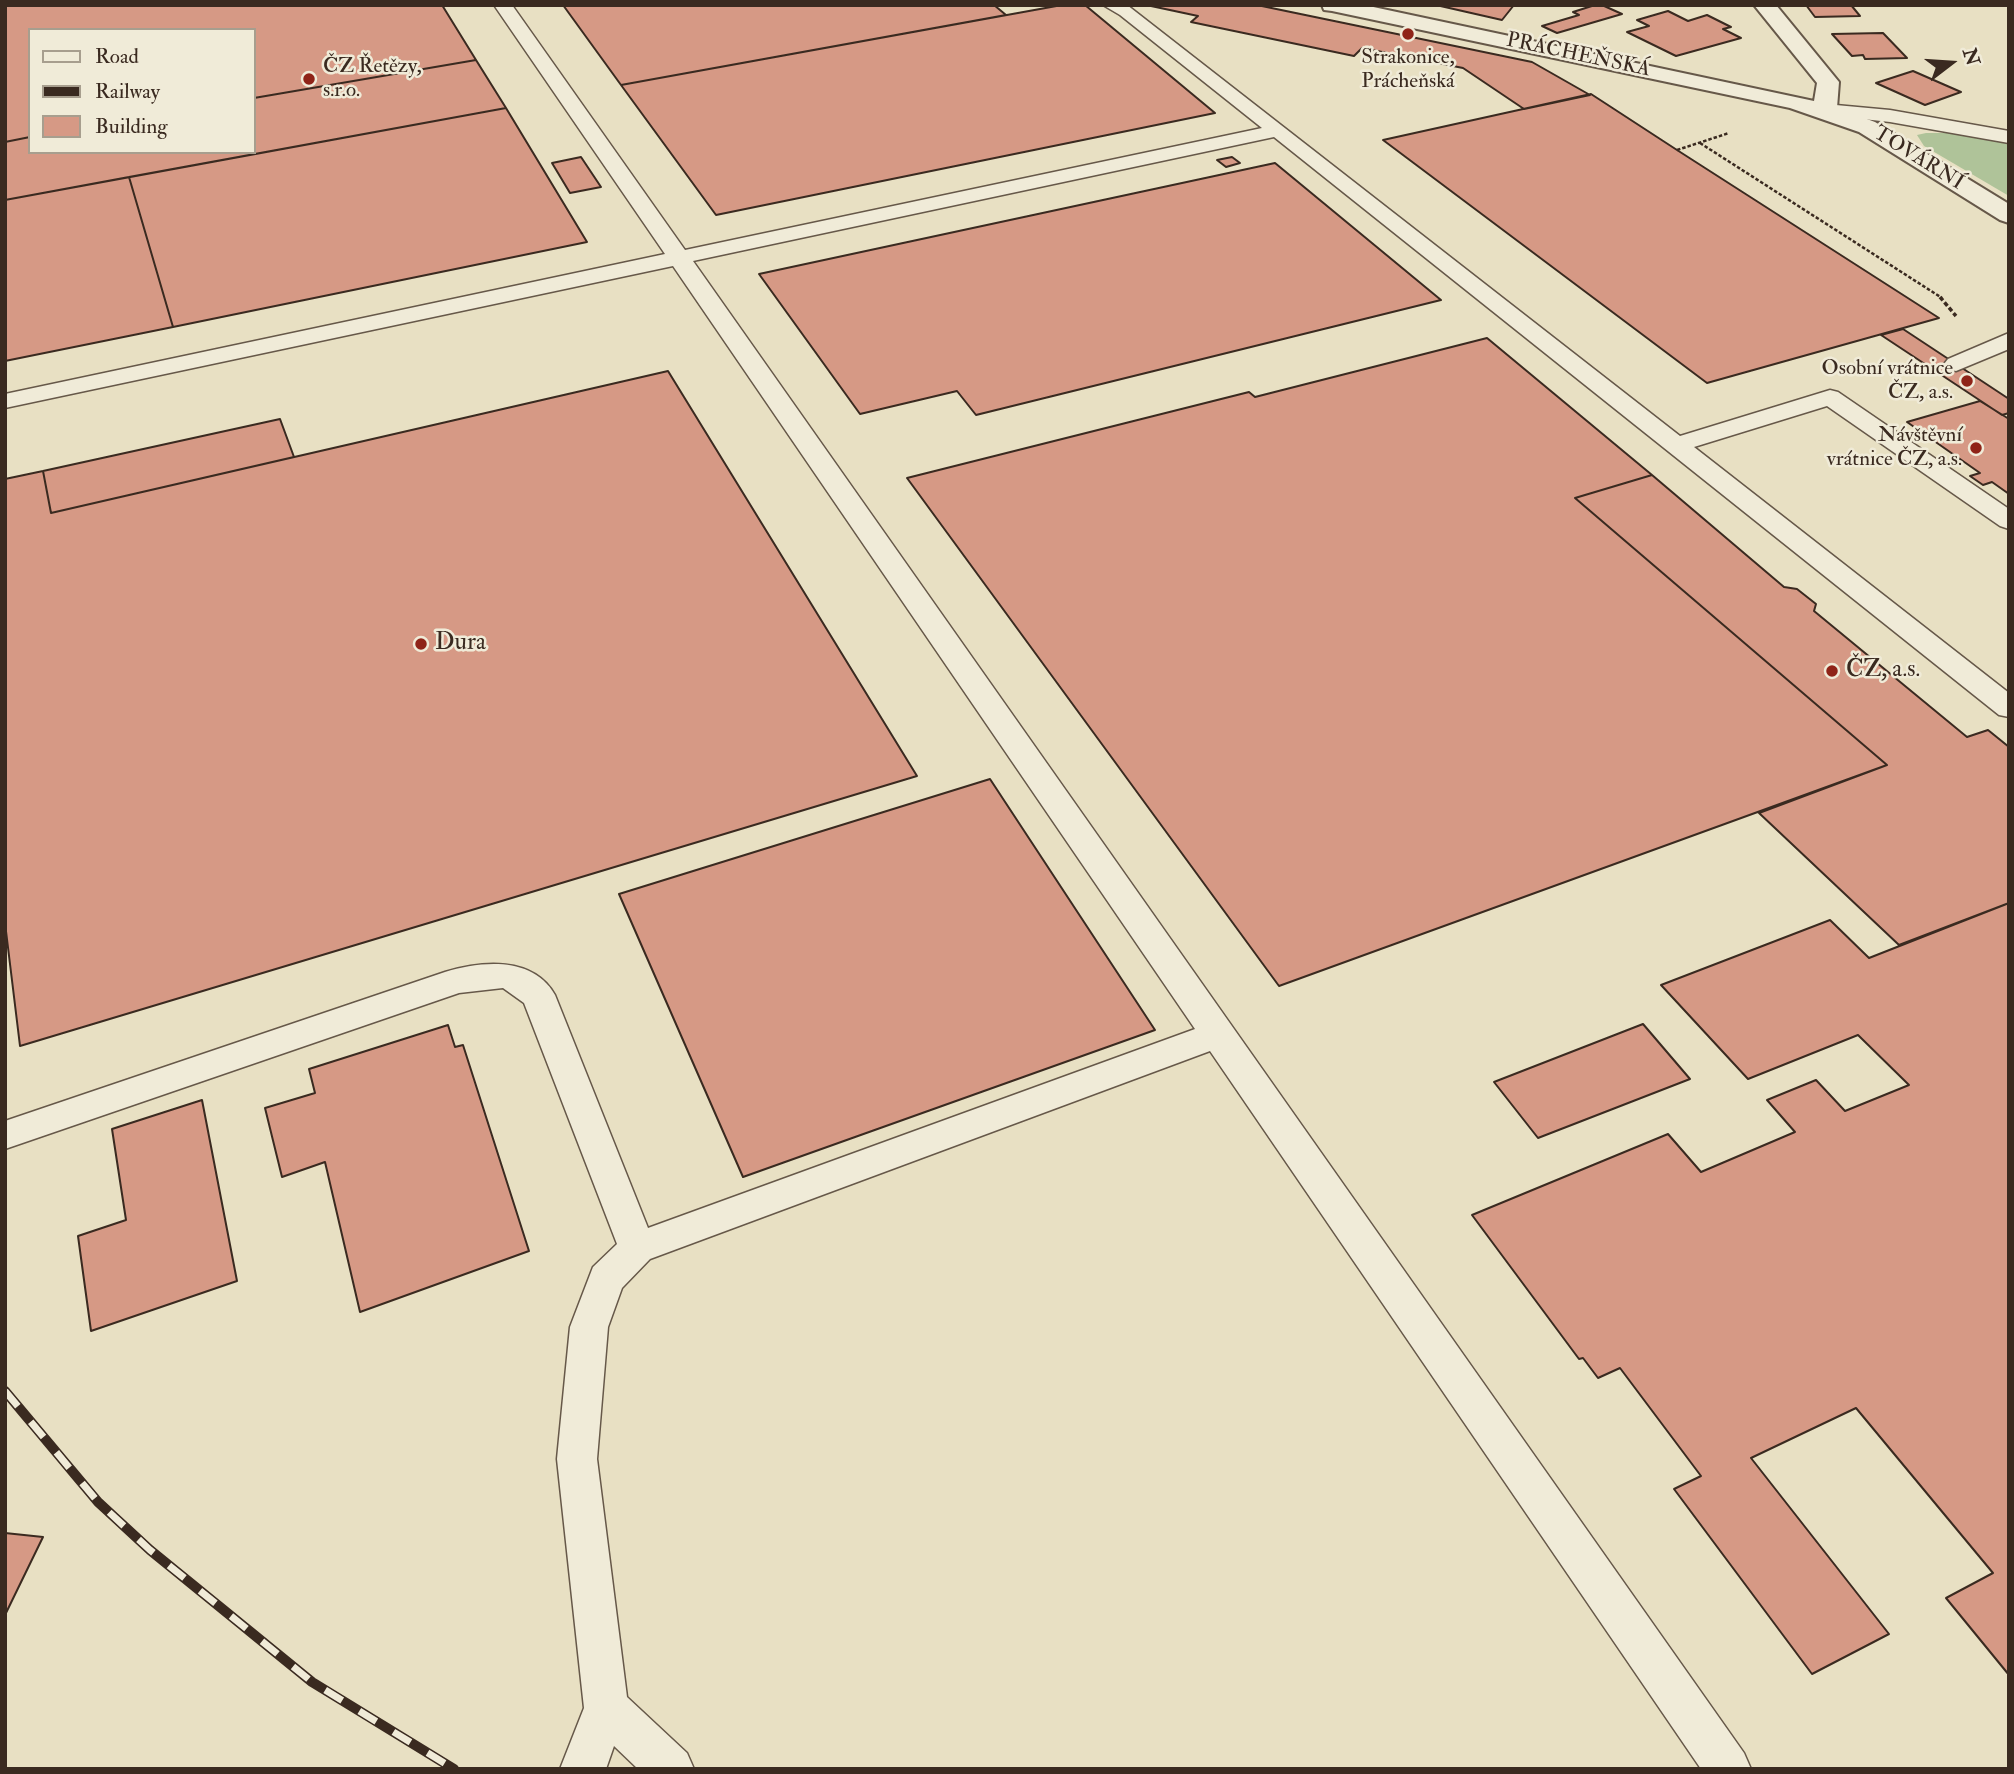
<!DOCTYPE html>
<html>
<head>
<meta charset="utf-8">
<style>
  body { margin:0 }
  #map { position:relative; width:2014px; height:1774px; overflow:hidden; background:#e8e0c3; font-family:"IM FELL Double Pica",serif }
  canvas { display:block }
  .frame { position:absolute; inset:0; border:7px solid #3a2a20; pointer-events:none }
  .legend { position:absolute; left:28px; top:28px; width:228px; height:126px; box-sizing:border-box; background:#f0ebd8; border:2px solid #a79e8e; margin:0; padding:9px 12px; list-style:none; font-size:21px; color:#3a2a20 }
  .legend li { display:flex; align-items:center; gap:14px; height:35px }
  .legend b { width:35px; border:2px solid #a79e8e }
  .north { position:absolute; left:1916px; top:28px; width:70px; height:70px; -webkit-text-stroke:5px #f0ebd8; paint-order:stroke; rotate:73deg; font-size:19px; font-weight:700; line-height:28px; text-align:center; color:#3a2a20 }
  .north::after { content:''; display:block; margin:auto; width:24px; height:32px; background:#3a2a20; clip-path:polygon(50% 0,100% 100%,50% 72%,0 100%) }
</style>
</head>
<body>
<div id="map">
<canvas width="2014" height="1774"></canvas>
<div class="frame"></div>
<ul class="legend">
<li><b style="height:9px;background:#f0ebd8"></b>Road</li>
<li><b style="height:9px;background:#3a2a20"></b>Railway</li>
<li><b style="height:19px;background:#d69985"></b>Building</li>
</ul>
<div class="north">N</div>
</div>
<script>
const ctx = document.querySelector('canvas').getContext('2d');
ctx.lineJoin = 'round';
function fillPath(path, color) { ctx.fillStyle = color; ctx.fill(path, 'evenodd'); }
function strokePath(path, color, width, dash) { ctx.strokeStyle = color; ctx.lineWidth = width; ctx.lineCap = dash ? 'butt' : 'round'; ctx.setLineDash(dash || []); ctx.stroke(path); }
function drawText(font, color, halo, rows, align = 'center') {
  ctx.font = font + ' "IM FELL Double Pica",serif'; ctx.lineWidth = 5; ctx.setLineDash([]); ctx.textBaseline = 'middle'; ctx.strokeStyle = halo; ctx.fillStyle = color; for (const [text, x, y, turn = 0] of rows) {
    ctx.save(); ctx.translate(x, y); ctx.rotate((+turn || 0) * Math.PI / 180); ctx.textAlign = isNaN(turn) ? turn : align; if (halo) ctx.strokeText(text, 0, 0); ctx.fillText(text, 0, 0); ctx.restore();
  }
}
fillPath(new Path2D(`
  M1926,133H1961L2009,142V196L1924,146L1917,135Z`), '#afc399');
const building = new Path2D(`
  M5,5H442L476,60L254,98V30H30V137L5,142Z
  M563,5H994L1006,15L621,85Z
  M1062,5H1085L1215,113L716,215L621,85Z
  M1257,5L1532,62L1590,95L1524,109L1463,68L1362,48L1354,56L1191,22L1198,16L1151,6Z
  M1436,5H1514L1502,20Z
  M1595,5H1602L1622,14L1557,33L1542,26L1579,15L1573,12Z
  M1806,5H1851L1860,16L1815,17Z
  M1668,11L1688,21L1707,15L1731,27L1723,29L1741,38L1676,56L1627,32L1649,26L1637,20Z
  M1883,33L1907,58L1865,59L1863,55L1852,56L1832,34Z
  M476,60L506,108L5,200V142L30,137V152H254V98Z
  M1913,71L1961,92L1925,105L1876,83Z
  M1591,94L1677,150L1939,318L1707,383L1383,140Z
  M506,108L587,242L173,327L129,177Z
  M581,157L601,187L570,193L552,163Z
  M1232,157L1240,163L1226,167L1217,160Z
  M1275,163L1441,300L976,415L957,391L860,414L759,274Z
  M129,177L173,327L5,361V200Z
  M1903,329L2009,399V413L2002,415L1881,335Z
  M1487,338L1652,475L1575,498L1887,765L1279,986L907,478L1249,392L1255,397Z
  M668,371L917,776L20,1046L5,923V479L43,471L51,513Z
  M1980,401L2009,419V494L1992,482L1983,485L1970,476L1980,473L1907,422Z
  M280,419L294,457L51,513L43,471Z
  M1652,475L1784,587L1797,589L1816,604L1814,611L1967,737L1988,730L2009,747V903L1899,945L1759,813L1887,765L1575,498Z
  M990,779L1155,1030L743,1177L619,894Z
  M2009,903V1675L1946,1598L1993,1573L1856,1408L1751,1458L1889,1634L1812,1674L1674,1489L1701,1476L1620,1368L1598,1378L1583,1358L1579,1359L1472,1215L1668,1134L1701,1172L1795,1132L1767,1100L1816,1080L1845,1111L1909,1085L1858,1035L1748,1079L1661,985L1830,920L1869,958Z
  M1643,1024L1690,1079L1538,1138L1494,1082Z
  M448,1025L455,1047L463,1045L529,1251L360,1312L325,1162L282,1177L265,1108L315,1093L309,1069Z
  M202,1100L237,1281L91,1331L78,1236L126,1220L112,1129Z
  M5,1533L43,1537L5,1615Z`);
fillPath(building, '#d69985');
strokePath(building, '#3a2a20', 2);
const service = new Path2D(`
  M494,5H512L685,250L1262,128L1120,15L1103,5H1127L1680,436L1830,390L1838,392L2009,509V529L2000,526L1827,406L1694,447L2009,693V717L1999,715L1274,137L693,261L1744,1753L1751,1769H1701L1210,1051L650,1259L622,1288L608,1327L597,1459L627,1697L687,1753L694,1769H638L614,1746L606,1769H560L584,1708L557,1459L570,1327L593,1267L617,1244L524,1003L503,988L459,993L5,1149V1121L445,972C482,961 533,956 555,995L648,1228L1195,1029L673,266L5,408V394L665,254Z
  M1825,104L1890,110L2009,131V143L1890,122L1818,114L1815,110L1818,106Z
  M2009,333V349L1956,371L1948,369L1944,364L1948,359Z`);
const minor = new Path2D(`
  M1322,5H1364L1814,101L1817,83L1754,5H1776L1839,82L1837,108L1875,122L2009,204V223L2000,220L1859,132L1790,108L1332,11L1324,10Z`);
strokePath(service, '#665849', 3);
strokePath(minor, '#665849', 4);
strokePath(new Path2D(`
  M1700,143L1942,298
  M1677,150L1729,133`), '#3a2a20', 2.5, [3.5, 2]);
strokePath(new Path2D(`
  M1940,297L1956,316`), '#3a2a20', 3.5, [4.5, 2.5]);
fillPath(service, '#f0ebd8');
fillPath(minor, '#f0ebd8');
const rail = new Path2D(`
  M5,1391L98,1502L150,1550L312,1682L454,1769`);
strokePath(rail, '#3a2a20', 10);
strokePath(rail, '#f0ebd8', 7, [20]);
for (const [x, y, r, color] of [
  [1408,34,7,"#8f2418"],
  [309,79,7,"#8f2418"],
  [1967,381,7,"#8f2418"],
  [1976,448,7,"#8f2418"],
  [421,644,7,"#8f2418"],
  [1832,671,7,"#8f2418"]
]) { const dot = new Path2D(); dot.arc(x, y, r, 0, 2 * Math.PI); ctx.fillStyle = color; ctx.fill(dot); strokePath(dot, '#f0ebd8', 2.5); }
drawText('21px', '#3a2a20', '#f0ebd8', [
  ["PRÁCHEŇSKÁ",1578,56,12],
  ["TOVÁRNÍ",1918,159,32]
]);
drawText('21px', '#3a2a20', '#f0ebd8', [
  ["Strakonice,",1408,58,"center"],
  ["Prácheňská",1408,82,"center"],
  ["ČZ Řetězy,",323,67,"left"],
  ["s.r.o.",323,91,"left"],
  ["Osobní vrátnice",1953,369],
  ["ČZ, a.s.",1953,393],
  ["Návštěvní",1962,436],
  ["vrátnice ČZ, a.s.",1962,460]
], 'right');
drawText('24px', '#3a2a20', '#f0ebd8', [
  ["Dura",435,644],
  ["ČZ, a.s.",1846,671]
], 'left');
</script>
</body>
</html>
